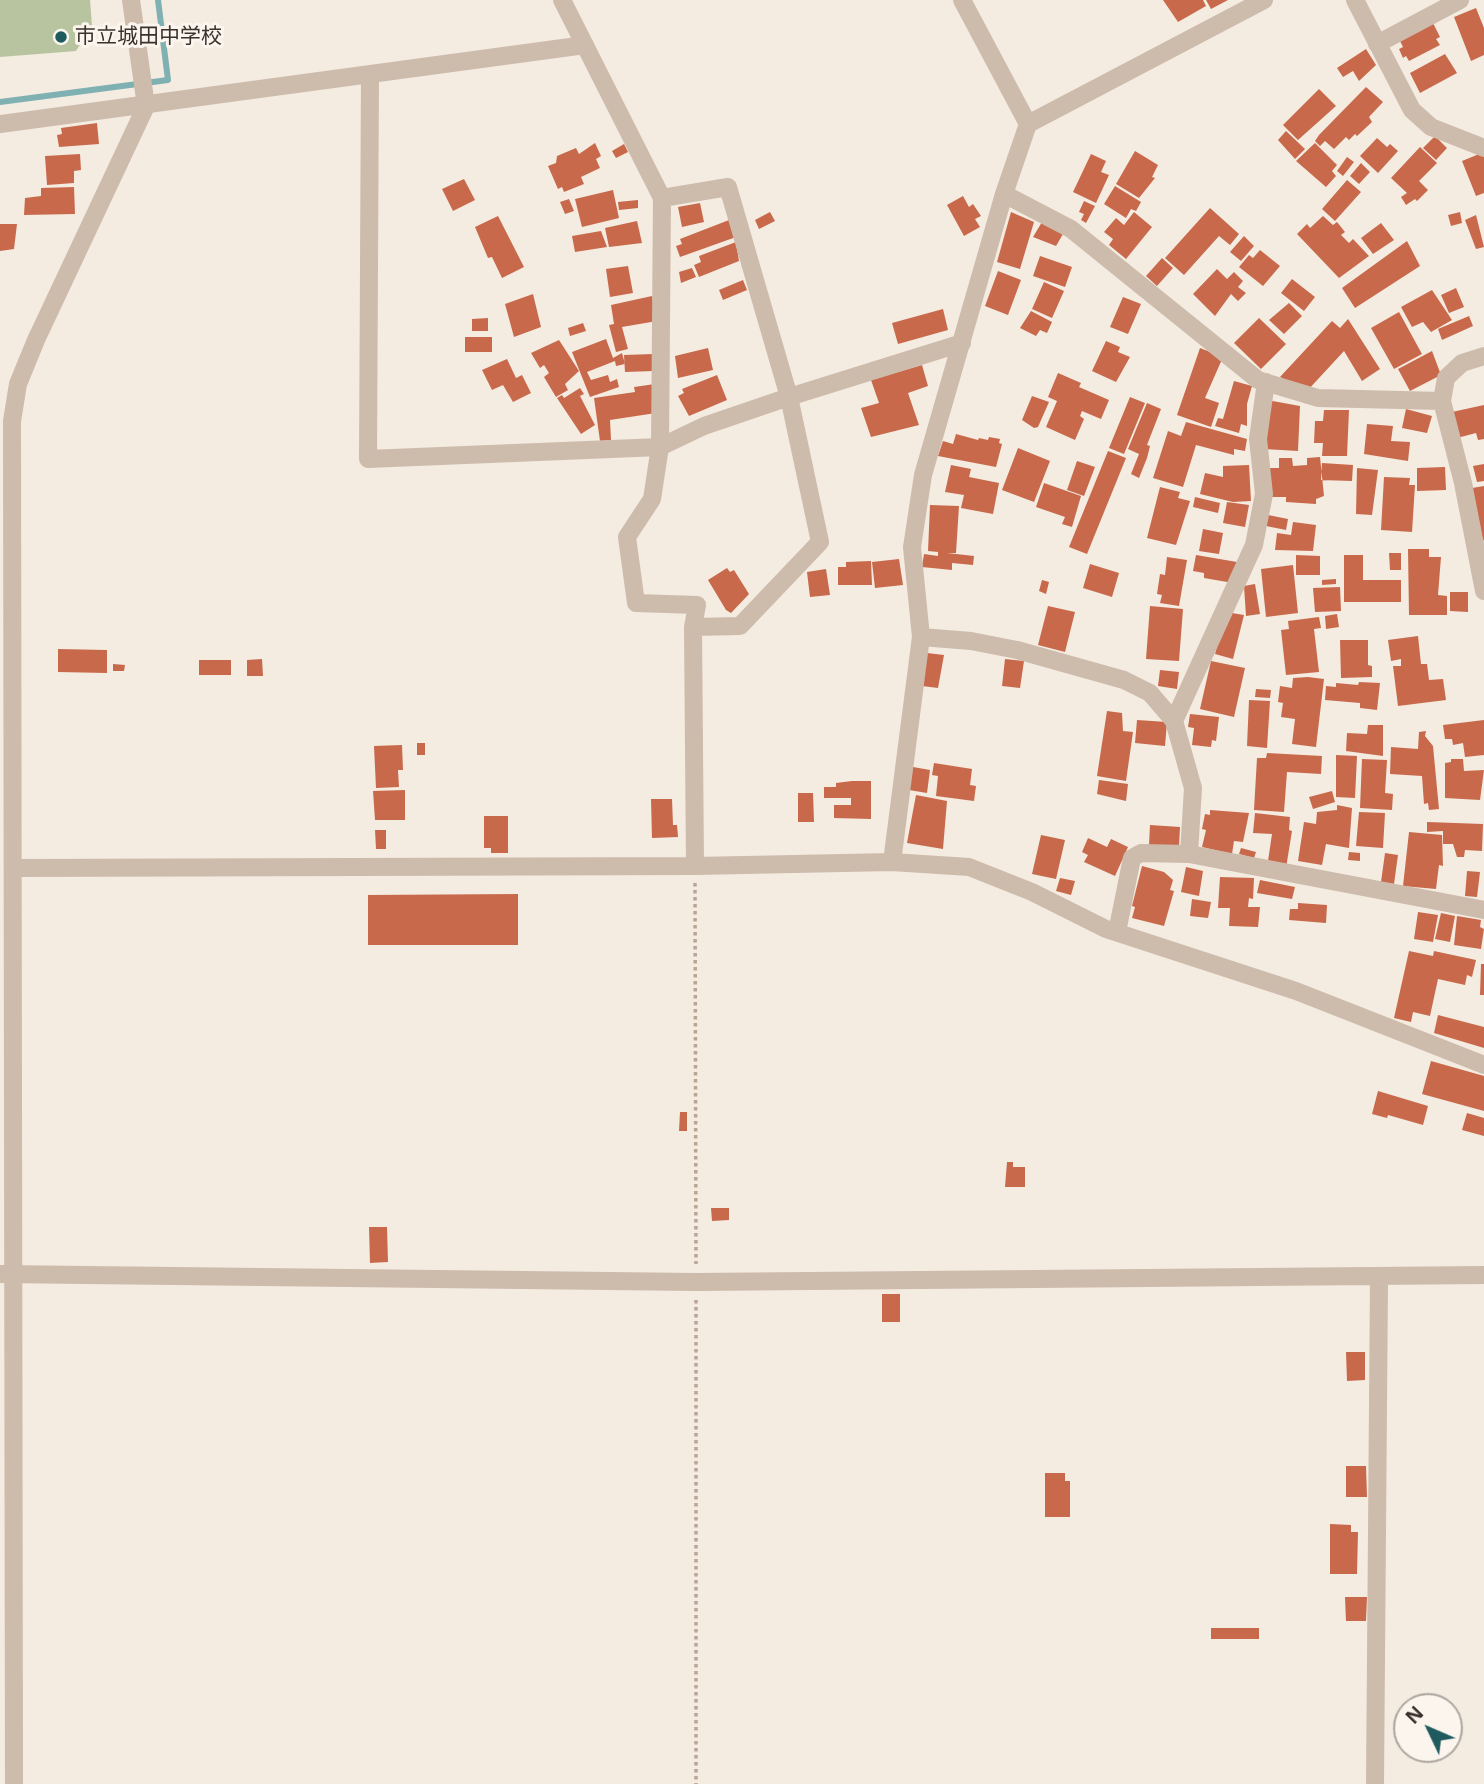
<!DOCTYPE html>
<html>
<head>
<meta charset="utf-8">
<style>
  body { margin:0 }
  #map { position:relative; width:1484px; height:1784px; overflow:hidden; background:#f4ebe1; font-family:"Open Sans",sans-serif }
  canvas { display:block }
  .north { position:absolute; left:1393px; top:1693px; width:70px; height:70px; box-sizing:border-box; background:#fbf5ee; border:2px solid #aea6a0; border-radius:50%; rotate:314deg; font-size:19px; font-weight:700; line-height:28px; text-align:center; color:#3b302b }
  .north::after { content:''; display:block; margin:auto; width:24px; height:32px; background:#1f5a5e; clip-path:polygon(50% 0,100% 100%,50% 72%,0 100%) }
</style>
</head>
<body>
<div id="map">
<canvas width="1484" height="1784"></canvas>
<div class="north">N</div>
</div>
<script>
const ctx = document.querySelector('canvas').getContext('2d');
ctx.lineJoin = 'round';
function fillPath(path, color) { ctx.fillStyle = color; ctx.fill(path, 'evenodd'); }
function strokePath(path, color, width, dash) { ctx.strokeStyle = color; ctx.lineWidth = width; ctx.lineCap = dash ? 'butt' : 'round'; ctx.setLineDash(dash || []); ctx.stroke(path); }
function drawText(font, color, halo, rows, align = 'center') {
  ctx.font = font + ' "Open Sans","Noto Sans JP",sans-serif'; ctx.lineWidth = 6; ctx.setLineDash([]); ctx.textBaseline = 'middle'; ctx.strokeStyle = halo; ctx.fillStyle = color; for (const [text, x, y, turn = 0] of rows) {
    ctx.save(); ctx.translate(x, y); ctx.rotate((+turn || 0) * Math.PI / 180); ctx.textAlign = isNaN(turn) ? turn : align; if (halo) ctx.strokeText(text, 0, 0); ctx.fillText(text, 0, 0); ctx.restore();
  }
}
fillPath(new Path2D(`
  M0,0H90L92,26L76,51L0,57Z`), '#b8c4a0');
strokePath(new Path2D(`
  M0,102L168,80L158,0`), '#7fb0b2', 6);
fillPath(new Path2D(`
  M1163,0H1203L1206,6L1178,22Z
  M1206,0H1228L1211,9Z
  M1476,8L1484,28V55L1471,61L1454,17Z
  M1432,21L1440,37L1436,39L1440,45L1409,61L1406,56L1403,58L1399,49L1403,47L1399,39Z
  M1366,49L1376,65L1359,81L1353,71L1343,77L1337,68Z
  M1445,54L1457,73L1420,93L1410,73Z
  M1366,87L1383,102L1369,117L1372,122L1357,136L1355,134L1349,140L1346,137L1334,149L1325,141L1320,146L1315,141L1319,135Z
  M1319,89L1336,106L1298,140L1283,125Z
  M97,123L99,144L59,147L57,135L62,134L61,128Z
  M1286,131L1305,149L1295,159L1278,140Z
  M1435,136L1447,148L1436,160L1423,148Z
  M1377,138L1387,147L1390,144L1398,151L1378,173L1360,156Z
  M595,143L601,156L596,159L600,168L581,177L584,184L564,192L562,187L558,189L548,166L556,163L557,156L576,148L579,154Z
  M1315,143L1337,165L1332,171L1336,176L1326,187L1296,161Z
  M624,144L628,152L616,158L612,151Z
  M1420,147L1437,163L1419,181L1428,190L1417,201L1415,199L1406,205L1401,197L1407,193L1391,178Z
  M1135,151L1158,165L1152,177L1155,178L1139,198L1116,184Z
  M1484,152V193L1476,196L1462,161Z
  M80,154L81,170L74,171V183L47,185L45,156Z
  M1091,154L1106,161L1101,172L1109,175L1096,203L1073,192Z
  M1347,157L1354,162L1343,176L1337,171Z
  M1361,163L1370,172L1359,184L1350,176Z
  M464,179L475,200L453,211L442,189Z
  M1347,180L1361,192L1335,221L1322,209Z
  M1115,186L1141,202L1136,211L1131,209L1126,218L1104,204Z
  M74,187L75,214L24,215L25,198L41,196V188Z
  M613,190L619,218L582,227L575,199Z
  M963,196L969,207L973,204L981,216L975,219L980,227L964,236L947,205Z
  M569,199L574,211L565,214L560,202Z
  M638,200V208L619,210L618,202Z
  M1084,201L1095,206L1086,223L1081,220L1084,214L1079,212Z
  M700,203L704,222L682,227L678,207Z
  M1210,208L1239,234L1230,245L1219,236L1184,275L1165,258Z
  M770,212L775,221L759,229L755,220Z
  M1011,212L1034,222L1020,269L997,262Z
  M1134,212L1152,227L1126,259L1109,245L1113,239L1104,232L1116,218L1124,225Z
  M1460,212L1462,223L1451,226L1448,215Z
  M1476,215L1484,247L1476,249L1465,220Z
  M498,216L524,267L502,278L492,257L488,258L475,227Z
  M1323,216L1333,225L1337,222L1345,232L1341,235L1349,243L1353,239L1369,256L1339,278L1297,234L1307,224L1310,228Z
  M729,220L736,237L680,257L676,246L682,244L680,239Z
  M637,221L642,243L609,247L605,228Z
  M1042,222L1063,234L1056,246L1033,237Z
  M1381,223L1394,240L1373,254L1361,238Z
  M0,224H17L14,249L0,251Z
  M601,231L607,247L575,252L572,236Z
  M1244,236L1254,246L1241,261L1230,252Z
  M1407,241L1420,266L1355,308L1342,288Z
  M736,242L739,261L699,277L694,265L701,262L699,256Z
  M1260,250L1280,266L1263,286L1239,267L1249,255L1253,258Z
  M1040,256L1072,267L1065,287L1033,276Z
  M1162,258L1173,268L1157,286L1146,276Z
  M628,266L633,293L610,297L606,269Z
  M692,268L696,277L681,283L679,272Z
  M1217,269L1227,279L1234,272L1243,281L1238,287L1246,293L1238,301L1231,294L1215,316L1193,294Z
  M998,271L1021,280L1008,315L985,306Z
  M1292,279L1315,297L1304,311L1281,293Z
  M743,280L747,290L723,300L719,290Z
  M1044,282L1064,291L1052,318L1032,309Z
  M1456,288L1464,307L1449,313L1441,295Z
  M1432,290L1452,320L1431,332L1423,322L1412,327L1401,307Z
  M533,294L541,327L514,337L505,304Z
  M652,296L657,321L622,327L628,349L616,352L609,325L614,324L611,305Z
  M1123,297L1141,304L1128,334L1110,327Z
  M1289,303L1302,316L1284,334L1269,320Z
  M943,309L948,330L898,344L892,323Z
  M1031,311L1052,322L1047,333L1040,330L1036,336L1020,328Z
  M1399,312L1422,354L1394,369L1371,328Z
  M1469,316L1473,326L1442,340L1438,329Z
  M488,318V331H472V319Z
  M1259,318L1286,344L1261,369L1234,343Z
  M1348,319L1380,369L1362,381L1344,351L1307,391L1280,377L1332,321L1340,328Z
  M583,323L586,331L570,336L568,328Z
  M465,337H492V352H465Z
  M606,339L613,358L622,353L625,364L616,366L615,361L587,372L591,380L608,375L610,382L617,379L619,387L590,397L572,352Z
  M559,340L579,371L565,384L568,390L556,397L544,377L549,373L544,365L540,368L531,353Z
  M1106,341L1120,347L1118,352L1130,357L1116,382L1092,371Z
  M708,348L713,370L678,378L675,356Z
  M1200,348L1223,357L1205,398L1219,403L1211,427L1177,415Z
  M1432,351L1441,375L1410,391L1398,369Z
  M653,354L654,371L625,372L624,355Z
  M507,359L516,378L522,375L531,393L513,402L503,385L492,390L482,370Z
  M922,365L928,386L908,393L919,425L871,437L861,408L879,403L871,380Z
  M1058,373L1081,383L1079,387L1109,400L1101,419L1082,411L1080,416L1084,419L1075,440L1046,427L1057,401L1048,397Z
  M717,375L727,400L689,416L678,396L684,393L682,389Z
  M1234,381L1252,386L1247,404V426L1241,424L1239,433L1215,426L1218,418L1223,419Z
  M655,384L656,413L610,420L611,440L600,441L594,398L635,392L634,387Z
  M580,388L584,394L580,396L595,425L581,434L557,398L562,395L564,398Z
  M1032,396L1049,402L1038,427L1034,428L1022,420Z
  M1130,397L1145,403L1124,454L1109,448Z
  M1267,400L1300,406L1298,451L1264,449Z
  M1147,403L1161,409L1147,445L1150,446L1147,458L1139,478L1131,474L1139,454L1128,449Z
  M1484,405V439L1478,440L1476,433L1457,438L1452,412Z
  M1406,409L1432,416L1427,433L1402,428Z
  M1324,410H1349L1347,456H1322L1323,443H1314L1315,421H1323Z
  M1186,422L1247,439L1245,451L1234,449V455L1196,445L1183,487L1153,478L1168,431L1181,436Z
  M1367,424L1393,426L1391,441L1410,442L1408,461L1364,454Z
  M956,434L978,440L979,438L988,440L989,437L1000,439L999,443L1002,444L996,467L938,456L943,441L953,444Z
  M1018,448L1050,461L1034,502L1002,490Z
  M1108,451L1126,458L1087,554L1069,547Z
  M1320,457L1324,496L1316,499V504L1286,502V497H1267L1266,468H1279V458H1292L1293,466L1307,465V458Z
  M1077,461L1095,467L1084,496L1067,490Z
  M1322,463L1353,465L1352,481L1321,480Z
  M1484,464V481L1477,482L1473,466Z
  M951,465L971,469L969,477L999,483L993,514L961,508L964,495L945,492Z
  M1249,465L1251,501L1233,502L1200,494L1205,473L1223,477V466Z
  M1445,467L1446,490L1417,491V468Z
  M1357,468L1378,470L1372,515L1356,514Z
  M1384,477L1410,478L1409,485H1415L1412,532L1381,530Z
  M1044,483L1081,496L1072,527L1062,524L1065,517L1036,507Z
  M1484,486V540L1483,541L1472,488Z
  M1160,487L1180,492L1178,498L1190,501L1176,545L1147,538Z
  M1195,497L1220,503L1218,513L1193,507Z
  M1227,502L1249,505L1245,527L1223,523Z
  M930,505L959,506L956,553H947L974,556L973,565L952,563V570L922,567L924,554L938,556V552L928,551Z
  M1268,515L1288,519L1286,530L1266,526Z
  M1293,522L1316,525L1313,551L1275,550L1277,533L1291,535Z
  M1203,529L1223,533L1219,554L1199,551Z
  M1408,549H1429V557H1441L1438,595L1447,596V615H1409Z
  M1389,553H1401V570H1390Z
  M1196,555L1237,562L1233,583L1204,578V573L1193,571Z
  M1296,555L1320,556V575H1296Z
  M1344,555H1363V580H1401V602H1344Z
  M1167,557L1187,560L1179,606L1160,603L1162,595L1157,594L1160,574L1165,575Z
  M899,559L903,585L875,588L872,562Z
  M871,561L872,585H838V567H846V562Z
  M1090,564L1119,573L1112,597L1083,588Z
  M1293,565L1298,613L1266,617L1261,569Z
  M727,568L730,572L734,570L749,594L731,613L726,610L708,580Z
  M826,569L830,595L810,597L807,572Z
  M1336,579V584L1322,585V580Z
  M1042,580L1049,582L1046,594L1039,591Z
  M1255,584L1260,614L1246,616L1244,586Z
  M1340,587L1341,611L1315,612L1313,588Z
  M1450,592H1468V612L1450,611Z
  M1048,606L1075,612L1065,652L1038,645Z
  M1150,606L1183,609L1179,661L1146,659Z
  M1226,612L1244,615L1233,659L1215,654Z
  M1337,614L1339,627L1326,629L1325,616Z
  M1319,617L1321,628L1314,629L1319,672L1286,675L1281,630L1289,629L1288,621Z
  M1418,636L1421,664H1427L1429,680L1443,679L1446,700L1398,706L1393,666H1401V659L1391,661L1388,640Z
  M1340,640H1368V665L1372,666V677L1341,678Z
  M58,649L107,650V673L58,672Z
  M927,653L944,655L938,688L922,686Z
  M262,659L263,676H247V660Z
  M1005,659L1024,661L1020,688L1002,686Z
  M199,660H231V675H199Z
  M1211,661L1245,668L1234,717L1200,709Z
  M113,664L125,665L124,671H113Z
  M1160,670L1179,672L1177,689L1158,686Z
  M1308,677L1324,679L1316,747L1292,744L1295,719L1281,717L1283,703L1278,702L1280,686L1292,688L1293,678Z
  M1359,682L1380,683L1377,710L1360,708V703L1325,700L1326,686L1336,687V683L1358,685Z
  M1256,689L1271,690L1270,698L1255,697Z
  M1249,700L1270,701L1267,748L1247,746Z
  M1107,711L1122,713L1123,731L1133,732L1126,781L1097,776Z
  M1190,714L1219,717L1216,741L1212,740L1211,747L1192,745L1194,728L1188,727Z
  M1137,720L1167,722L1165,746L1135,743Z
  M1484,720V755L1465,757L1463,743L1453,745L1452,739H1445L1443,725Z
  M1368,725H1383V756L1346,751L1347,733L1367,734Z
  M1426,731L1425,736L1433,746L1439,809L1429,810L1428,803L1424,804L1422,776L1390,774L1391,747L1418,749L1419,732Z
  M417,743H425V755H417Z
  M402,745L403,770H398L399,787L376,788L374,746Z
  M1267,753L1322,756L1321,774L1287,772L1284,812L1254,810L1257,758H1266Z
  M1336,755L1357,756L1355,798L1336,797Z
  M1362,759L1387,760L1385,793L1393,794L1392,810L1360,808Z
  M1451,759H1463L1464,771L1484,770L1480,800L1445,798V763L1451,762Z
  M934,763L972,769L970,785L976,786L974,801L936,796L938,776L932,775Z
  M913,767L930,770L927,793L909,790Z
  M1099,780L1128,784L1126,801L1097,794Z
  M852,781H871V819L834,818V805H851V798H824V787H836V783Z
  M405,790V820H375L373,791Z
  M1332,791L1335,802L1313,809L1309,797Z
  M798,793H813L814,822H798Z
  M916,795L947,801L943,849L907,843Z
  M651,799H672L673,825H677L678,837L652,838Z
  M1337,805L1352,808L1349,848L1326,844L1322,865L1298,861L1304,822L1316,824L1317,812L1337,810Z
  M1210,810L1249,813L1243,842L1234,841L1232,854L1202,847L1206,830L1202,829L1205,814L1210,815Z
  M1359,812L1385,813L1383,848L1356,846Z
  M1255,813L1290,817L1289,830L1292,831L1286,868L1268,861L1272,834L1253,833Z
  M484,816H508V853H491V848H484Z
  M1427,822L1483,824L1482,851L1465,850L1464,857H1457L1453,844H1443V831L1427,832Z
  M1150,825L1180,827L1179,846L1149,845Z
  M375,830H386V849H376Z
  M1409,832L1442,835L1443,866L1439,865L1436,889L1403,886Z
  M1041,835L1065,840L1056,879L1032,874Z
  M1088,838L1107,847L1111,839L1128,847L1115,876L1084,862L1088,855L1082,852Z
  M1241,848L1256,852L1254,858L1239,854Z
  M1349,852L1360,853V861L1348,860Z
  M1385,853L1398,855L1394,884L1381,882Z
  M1142,866L1164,872L1173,880L1170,890L1174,891L1164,926L1132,918L1135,907L1132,906Z
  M1186,867L1203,871L1199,896L1181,892Z
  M1467,871L1480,872L1477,897L1465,896Z
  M1220,877L1254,878L1253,899L1249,898L1248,907H1260L1258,927L1229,926L1230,908H1218Z
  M1060,878L1075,881L1071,895L1056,891Z
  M1260,880L1295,887L1292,899L1257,893Z
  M518,894V945H368V895Z
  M1192,899L1211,902L1208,918L1190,916Z
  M1298,903L1327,905L1326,923L1289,920L1290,909H1298Z
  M1418,912L1438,915L1433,942L1414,939Z
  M1441,913L1455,916L1450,942L1435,939Z
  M1457,916L1481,920L1480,927L1484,929L1481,949L1454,945Z
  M1409,951L1433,956L1434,951L1476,960L1472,977L1467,975L1465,985L1438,979L1430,1016L1413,1012L1411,1022L1394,1018Z
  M1481,964H1484V995H1480Z
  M1438,1015L1484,1027V1048L1434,1033Z
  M1431,1061L1484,1076V1111L1422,1094Z
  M1378,1091L1428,1106L1423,1125L1388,1115L1387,1118L1372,1114Z
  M680,1112H687V1131H679Z
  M1467,1113L1484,1118V1136L1462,1130Z
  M1007,1162H1013V1167H1025V1187H1005Z
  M711,1208H729V1220L712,1221Z
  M369,1227H387L388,1262L370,1263Z
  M882,1294H900V1322H882Z
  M1346,1352H1365V1380L1347,1381Z
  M1346,1466H1366L1367,1497H1346Z
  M1045,1473H1065V1481H1070V1517H1045Z
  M1330,1524L1351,1525V1532H1358L1357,1574H1330Z
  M1345,1597H1367L1366,1621H1346Z
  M1211,1628H1259V1639H1211Z`), '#c8694b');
strokePath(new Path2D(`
  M695,883L696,1264
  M696,1300V1784`), '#b9a596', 3.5, [3.5, 3.5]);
strokePath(new Path2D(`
  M562,0L662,198L728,187L789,397L820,542L740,626L693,627
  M962,0L1028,124
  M1355,0L1412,110L1431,127L1484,148
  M1377,44L1460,0
  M370,75L368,459L660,447L704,426L789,397L962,343
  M0,124L585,45
  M1004,194L1071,229L1258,380L1318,398L1442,401
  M662,198L660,447L652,499L627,537L636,603L697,605L693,627L695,866
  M1484,356L1462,363L1446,378L1442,401L1463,483L1484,591
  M921,637L971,641L1017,650L1124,680L1150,693L1174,721L1193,788L1189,854L1484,910
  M1174,721L1254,545L1264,494L1258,439L1266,382
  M892,862L921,637L912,547L923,475L1004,194L1028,124L1264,0
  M15,868L695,866L892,862L969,867L1032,892L1106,929L1296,991L1484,1065
  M1117,932L1132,858L1141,853L1189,854
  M0,1274L696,1282L1484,1275
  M1375,1784L1379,1278`), '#cdbbac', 18);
strokePath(new Path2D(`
  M14,1784L12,421L18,384L36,340L146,106L131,0`), '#cdbbac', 18);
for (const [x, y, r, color] of [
  [61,37,7,"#1f5a5e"]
]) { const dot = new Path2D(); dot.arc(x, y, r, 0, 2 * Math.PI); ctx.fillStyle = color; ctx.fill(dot); strokePath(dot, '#fbf5ee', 2.5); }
drawText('21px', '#3b302b', '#fbf5ee', [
  ["市立城田中学校",75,37]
], 'left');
</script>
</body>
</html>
